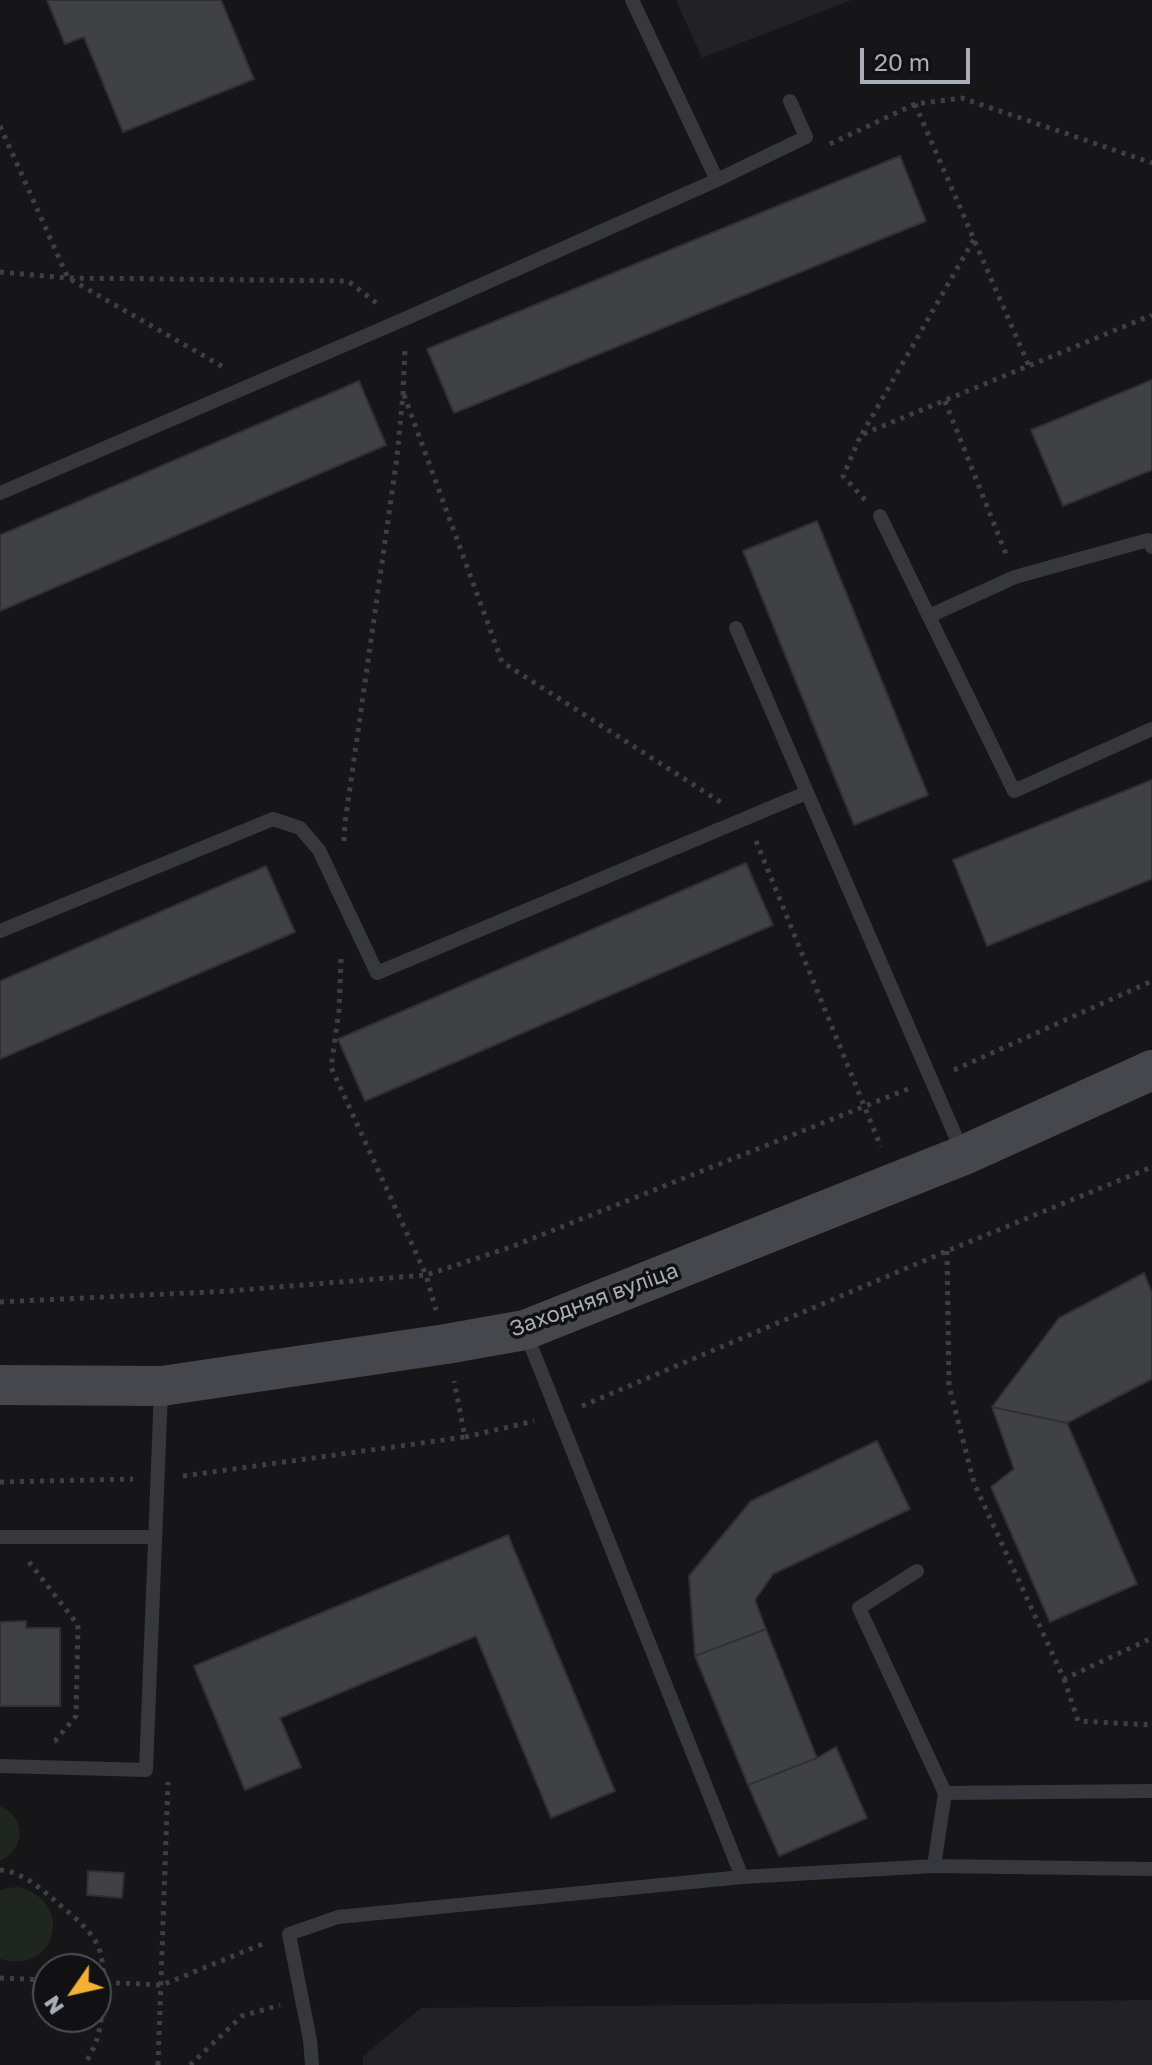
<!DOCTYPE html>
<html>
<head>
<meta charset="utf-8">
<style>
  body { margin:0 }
  #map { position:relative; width:1152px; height:2065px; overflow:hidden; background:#161618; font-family:"Golos Text",sans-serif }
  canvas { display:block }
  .north { position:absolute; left:32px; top:1953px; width:80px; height:80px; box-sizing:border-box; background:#111113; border:2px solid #4d4f55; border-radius:50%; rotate:236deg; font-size:22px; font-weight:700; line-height:32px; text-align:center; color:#a8adb8 }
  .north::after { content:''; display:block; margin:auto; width:28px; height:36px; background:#f2b134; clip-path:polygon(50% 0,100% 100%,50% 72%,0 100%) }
  .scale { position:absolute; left:860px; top:48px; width:110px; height:36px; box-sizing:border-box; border:4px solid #a8adb8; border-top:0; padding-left:10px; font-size:24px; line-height:28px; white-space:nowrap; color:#a8adb8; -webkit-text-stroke:6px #111113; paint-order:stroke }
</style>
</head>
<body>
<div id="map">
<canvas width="1152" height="2065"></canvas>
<div class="north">N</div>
<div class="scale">20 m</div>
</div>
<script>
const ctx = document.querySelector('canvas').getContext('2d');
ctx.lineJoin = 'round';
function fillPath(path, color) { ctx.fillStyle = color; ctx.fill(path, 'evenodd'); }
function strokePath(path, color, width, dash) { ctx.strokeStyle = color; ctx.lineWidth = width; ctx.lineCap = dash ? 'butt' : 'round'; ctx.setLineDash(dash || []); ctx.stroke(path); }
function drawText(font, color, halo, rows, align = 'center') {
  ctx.font = font + ' "Golos Text",sans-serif'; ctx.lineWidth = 7; ctx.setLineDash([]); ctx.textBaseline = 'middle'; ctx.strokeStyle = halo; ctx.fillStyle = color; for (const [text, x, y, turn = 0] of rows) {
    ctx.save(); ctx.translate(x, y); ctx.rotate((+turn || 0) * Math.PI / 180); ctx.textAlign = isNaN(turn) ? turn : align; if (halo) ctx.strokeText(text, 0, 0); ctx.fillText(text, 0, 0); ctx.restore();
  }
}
fillPath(new Path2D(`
  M676,0H852L702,58Z
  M1152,2000V2065H363V2056L421,2008Z`), '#222225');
fillPath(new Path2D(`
  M0,1806C27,1818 26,1848 0,1861Z
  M19,1887C76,1902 56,1976 0,1959V1891L6,1888Z`), '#1e261f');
const building = new Path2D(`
  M47,0H221L254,79L123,132L84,37L65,44Z
  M900,156L926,221L454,413L427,349Z
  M1152,380V470L1063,506L1031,430Z
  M359,381L386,445L0,611V535Z
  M817,521L928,795L854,825L743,551Z
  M1152,780V879L987,946L953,860Z
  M746,863L773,925L365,1101L338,1039Z
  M266,866L295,932L0,1059V981Z
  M1144,1273L1152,1293V1379L1067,1423L992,1407L1059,1318Z
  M992,1407L1067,1423L1137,1584L1050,1622L991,1487L1014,1469Z
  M877,1441L910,1509L773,1574L755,1600L766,1629L695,1656L689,1576L751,1501Z
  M508,1535L615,1791L551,1818L476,1636L280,1718L301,1767L245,1790L194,1666Z
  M26,1621V1628H60V1706H0V1622Z
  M766,1629L817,1758L748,1785L695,1656Z
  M836,1747L867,1818L779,1856L748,1785L817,1758Z
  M88,1871L124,1873L122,1898L87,1895Z`);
fillPath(building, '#404145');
strokePath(building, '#303034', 2);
strokePath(new Path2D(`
  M915,104L1029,366
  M0,126L68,278L225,368
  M830,144L915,104L962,98L1152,163
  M0,272L68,278L348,281L379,305
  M404,395L502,662L722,803
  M945,401L1006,554
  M862,434L974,239
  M865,500L843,476L861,435L1152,315
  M344,841L345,823L397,457L403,394L405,347
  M756,841L881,1147
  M341,959L339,1011L331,1067L426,1275L511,1247L908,1089
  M954,1070L1152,981
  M947,1251L949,1386L974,1483L1064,1679L1152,1638
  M0,1302L229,1291L426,1275L436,1310
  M582,1406L947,1251L1152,1167
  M465,1437L534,1421
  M183,1476L465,1437L454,1381
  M0,1482L133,1479
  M29,1562L78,1625L76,1716L55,1741H53
  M1064,1679L1078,1721L1152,1725
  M0,1870C20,1871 39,1887 53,1899C68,1912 88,1927 97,1944C108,1966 104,2019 96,2042C93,2050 88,2058 85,2065
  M0,1978L48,1980
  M96,1982L162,1985L265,1943
  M158,2065L168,1782
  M190,2065L242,2016L280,2005`), '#3d3f44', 5, [4, 6]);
strokePath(new Path2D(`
  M717,180L806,137L790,101
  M0,493L400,321L717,180L632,0
  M880,516L1014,791L1152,729
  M928,615L929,616L1015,577L1148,540L1152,547
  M736,628L962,1151
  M0,931L273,819L300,828L319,850L377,973L806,793
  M525,1331L742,1877
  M0,1537H155
  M917,1571L859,1608L945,1793L1152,1791
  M0,1766L146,1770L161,1390
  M934,1866L945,1793
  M312,2065L310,2040L289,1934L338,1917L742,1877L934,1866L1152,1869`), '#37383d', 14);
strokePath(new Path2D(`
  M0,1385L162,1386L446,1344L525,1330L964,1155L1152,1070`), '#45474d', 40);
drawText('22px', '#a8adb8', '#111113', [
  ["Заходняя вуліца",594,1300,-20]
]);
</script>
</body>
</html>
